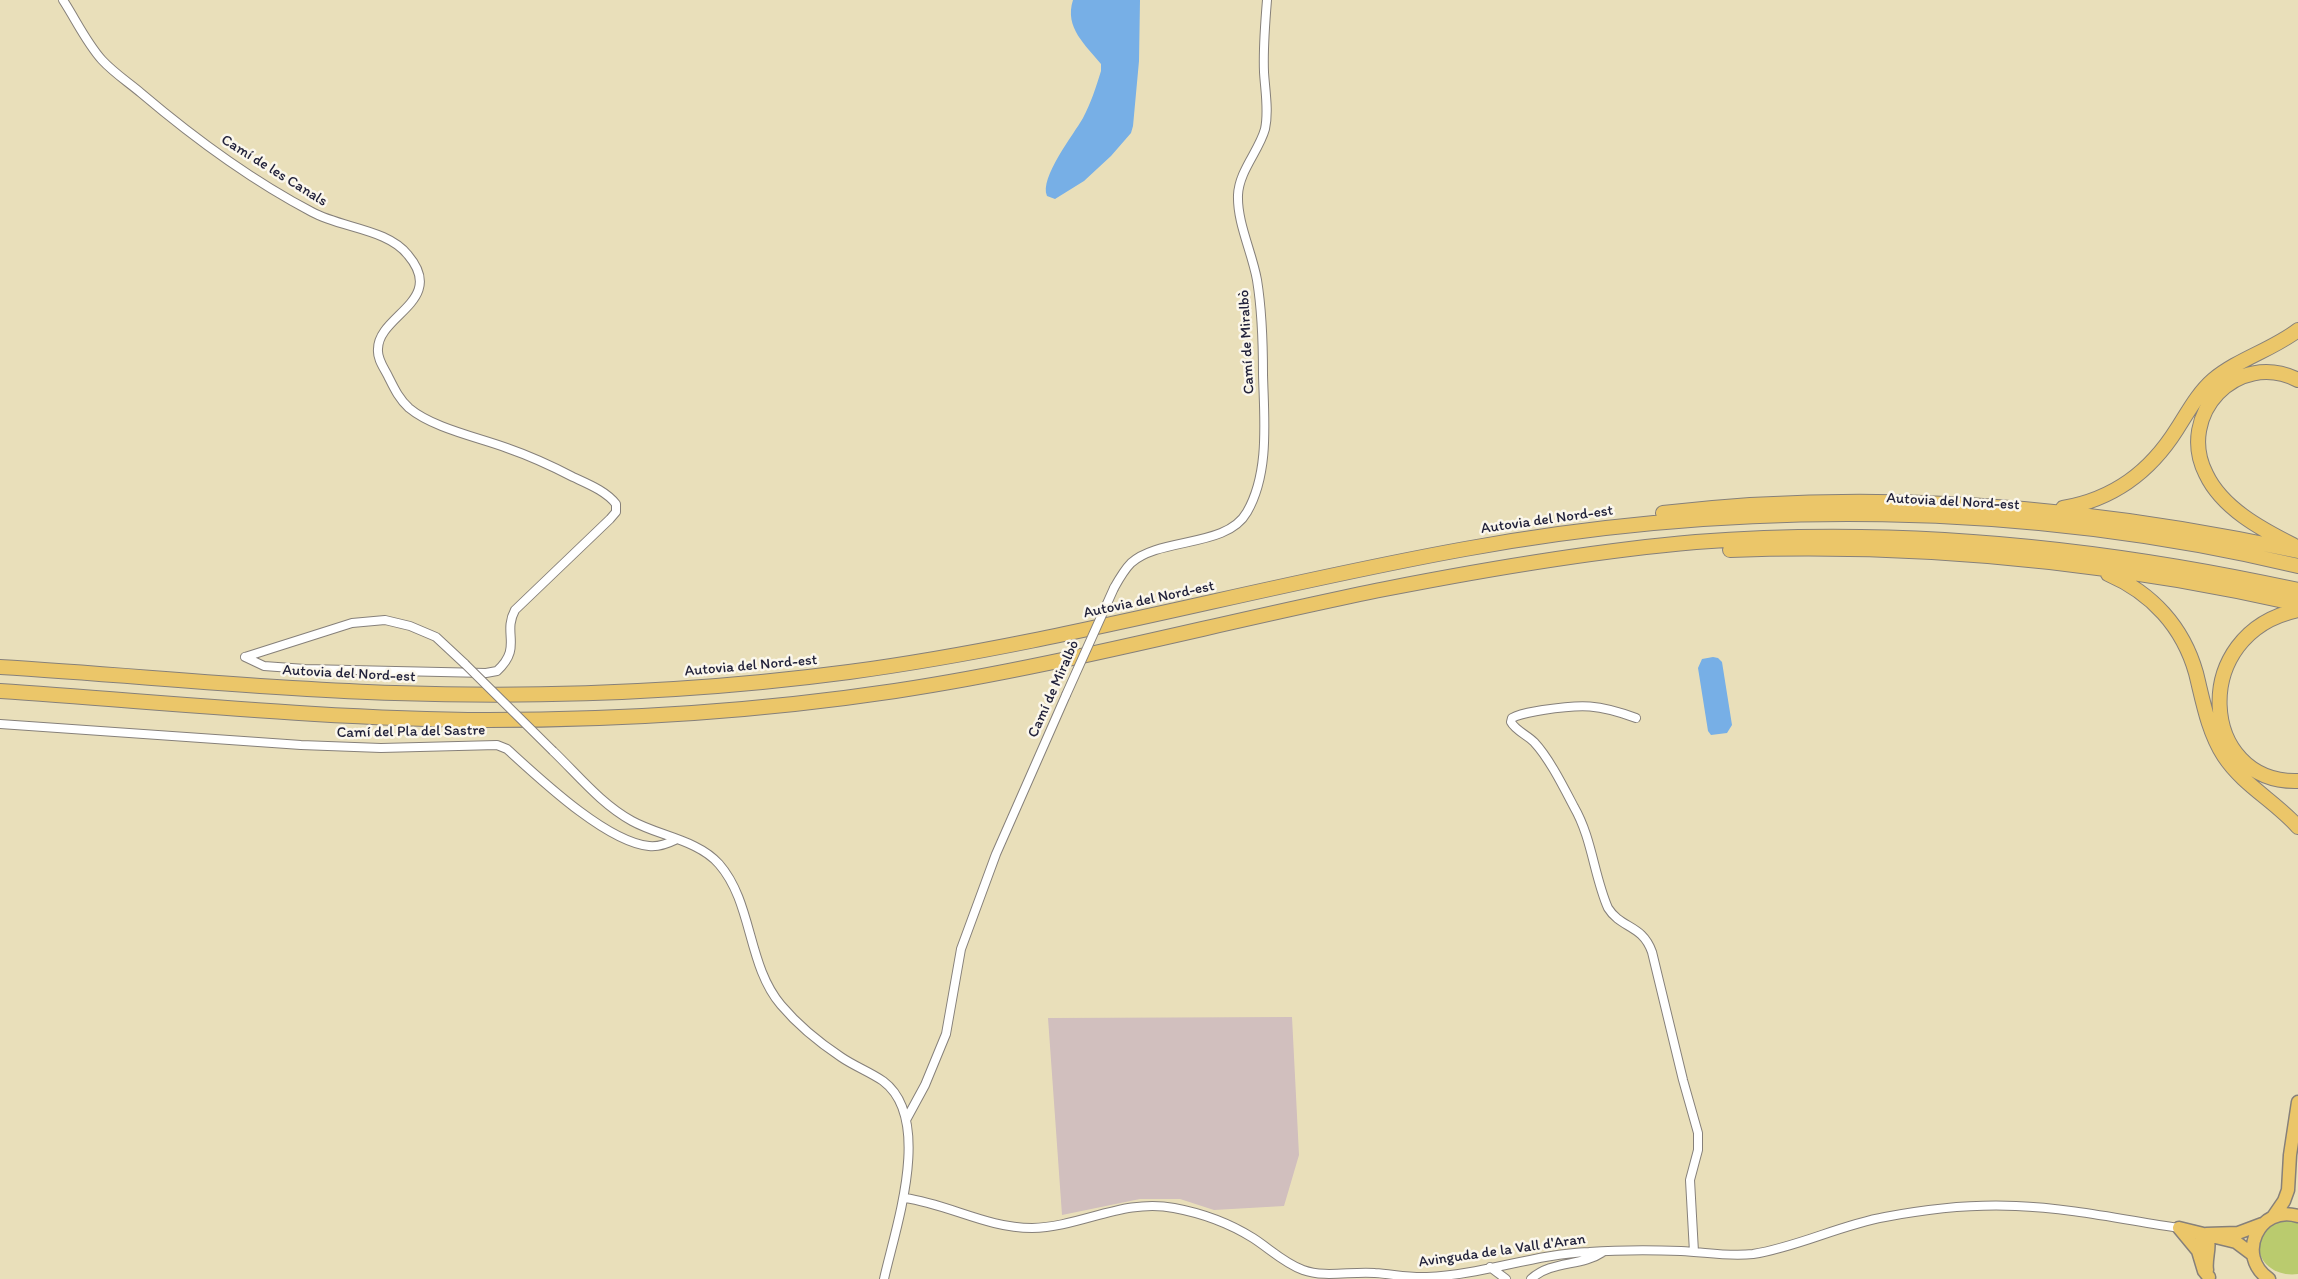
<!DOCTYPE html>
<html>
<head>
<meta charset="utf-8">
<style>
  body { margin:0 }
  canvas { display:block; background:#e9dfba }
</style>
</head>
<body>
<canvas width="2298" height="1279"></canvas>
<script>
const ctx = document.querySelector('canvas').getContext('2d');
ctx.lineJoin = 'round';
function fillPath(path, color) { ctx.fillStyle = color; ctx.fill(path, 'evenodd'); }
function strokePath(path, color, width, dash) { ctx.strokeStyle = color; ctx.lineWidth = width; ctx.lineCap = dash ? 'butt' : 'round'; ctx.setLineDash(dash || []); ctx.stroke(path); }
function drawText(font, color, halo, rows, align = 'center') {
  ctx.font = font + ' Itim,sans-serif'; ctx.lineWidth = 5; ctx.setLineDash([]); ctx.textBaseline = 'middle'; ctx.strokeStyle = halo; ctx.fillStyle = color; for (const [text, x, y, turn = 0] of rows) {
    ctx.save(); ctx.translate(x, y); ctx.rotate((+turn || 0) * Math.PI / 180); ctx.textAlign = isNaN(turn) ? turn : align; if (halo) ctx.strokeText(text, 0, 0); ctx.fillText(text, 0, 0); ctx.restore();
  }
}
fillPath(new Path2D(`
  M1292,1017L1299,1155L1284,1206L1214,1210L1180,1199H1140L1062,1215L1048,1018Z`), '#d1bfbe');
fillPath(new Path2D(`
  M2282,1220L2298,1222V1274C2258,1279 2242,1233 2282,1220Z`), '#bacb6e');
fillPath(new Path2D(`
  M1073,0H1140L1139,61L1133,126L1131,133L1111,156L1084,181L1055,199L1047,196C1039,178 1074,134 1083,118C1091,103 1096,87 1101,71V64C1086,45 1064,28 1073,0Z
  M1713,657L1718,658L1722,662L1732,725L1727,733L1711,735L1708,731L1698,668L1702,659Z`), '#77afe6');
const street = new Path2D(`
  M63,0C76,20 86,42 102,60C114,73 128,82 141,93C194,138 251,180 312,212C341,228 388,229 408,255C447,301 378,315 378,349C377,359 384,368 388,376C394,388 399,399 409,408C433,428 477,437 507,448C530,456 552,466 573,477C588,484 606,491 616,504V512L610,519L515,610C502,634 523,647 497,671L486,673L305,669L264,666L245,657
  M1114,588C1119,579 1124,570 1131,563C1160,537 1227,548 1247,512C1270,472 1264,418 1263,374C1263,343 1262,311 1257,280C1252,252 1237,223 1238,195C1239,171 1259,151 1265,129C1269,111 1265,90 1264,72C1263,48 1265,24 1267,0
  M245,657L352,623L385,620L410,626L436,637L465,664
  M1636,718C1598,704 1582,704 1543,710C1533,712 1521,713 1512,718L1511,722C1515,730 1527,735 1534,742C1549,758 1563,786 1574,807C1592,838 1594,876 1608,908C1621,929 1642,924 1652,952L1683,1080L1698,1133V1150L1690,1180L1694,1252
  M0,724L301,745L381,748L497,745L507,749C539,778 606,842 649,846C659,847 667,844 675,840
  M553,751C578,775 601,804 632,821C659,836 698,840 719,864C753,903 747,965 781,1005C797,1024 820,1043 841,1057C854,1066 870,1072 883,1081C934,1119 895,1229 884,1279
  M906,1120L925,1085L946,1034L961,949L996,854L1066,695
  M905,1198C948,1204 987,1228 1032,1228C1081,1227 1124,1198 1174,1208C1201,1213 1229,1223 1253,1238C1270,1249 1284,1263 1303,1270C1325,1278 1351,1271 1375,1273C1392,1274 1409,1278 1427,1277C1482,1275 1534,1254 1589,1252C1619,1250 1650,1250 1681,1251C1705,1252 1728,1257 1753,1254C1798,1247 1840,1225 1885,1217C1927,1209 1973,1204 2016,1206C2070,1208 2125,1220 2179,1228
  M1490,1267L1506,1279
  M1531,1279C1552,1260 1581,1267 1603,1252`);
const primary = new Path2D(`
  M2273,1217L2284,1201L2288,1190L2290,1155L2298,1102
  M2179,1228L2236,1242L2252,1254
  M2179,1228L2198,1251L2204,1271L2209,1277
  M2206,1234C2212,1246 2205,1258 2207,1270
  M2198,1251V1245L2206,1234L2238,1233L2262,1224
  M2269,1279C2235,1256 2259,1204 2298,1216`);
const highway = new Path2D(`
  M2063,508C2114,499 2150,472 2177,429C2188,412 2198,393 2213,380C2238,359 2272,350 2298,330
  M1663,513C1876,488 2089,506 2298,551
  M2293,545C2261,529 2222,508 2206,474C2176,415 2237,349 2298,380
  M1730,550C1921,543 2112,562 2298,604
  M2108,574C2152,593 2183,627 2196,673C2203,701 2208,731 2224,756C2243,785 2275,801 2298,827
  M2298,610C2188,633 2199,784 2298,781
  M0,667C132,675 263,689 395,693C547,698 698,692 849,672C1057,644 1259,586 1465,549C1741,499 2025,501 2298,566
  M0,691C163,702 325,719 488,720C624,720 761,711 895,691C1060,666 1221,622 1385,589C1487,569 1593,551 1696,542C1898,526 2101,547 2298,590`);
strokePath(street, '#86807a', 10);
strokePath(primary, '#86807a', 15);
strokePath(highway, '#86807a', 16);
strokePath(street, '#fff', 8);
strokePath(primary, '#ebc669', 12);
strokePath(highway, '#ebc669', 14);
const streetBridge = new Path2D(`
  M465,664L553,751
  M1066,695L1114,588`);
strokePath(streetBridge, '#86807a', 10, []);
strokePath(streetBridge, '#fff', 8);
drawText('15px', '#22223b', '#fbf7ec', [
  ["Camí de les Canals",274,171,32],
  ["Camí de Miralbò",1247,342,-93],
  ["Autovia del Nord-est",1953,502,3],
  ["Autovia del Nord-est",1547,520,-8],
  ["Autovia del Nord-est",1149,600,-12],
  ["Autovia del Nord-est",751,666,-5],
  ["Autovia del Nord-est",349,674,3],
  ["Camí de Miralbò",1054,689,-66],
  ["Camí del Pla del Sastre",411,732,-1],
  ["Avinguda de la Vall d'Aran",1502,1251,-8]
]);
</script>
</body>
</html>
